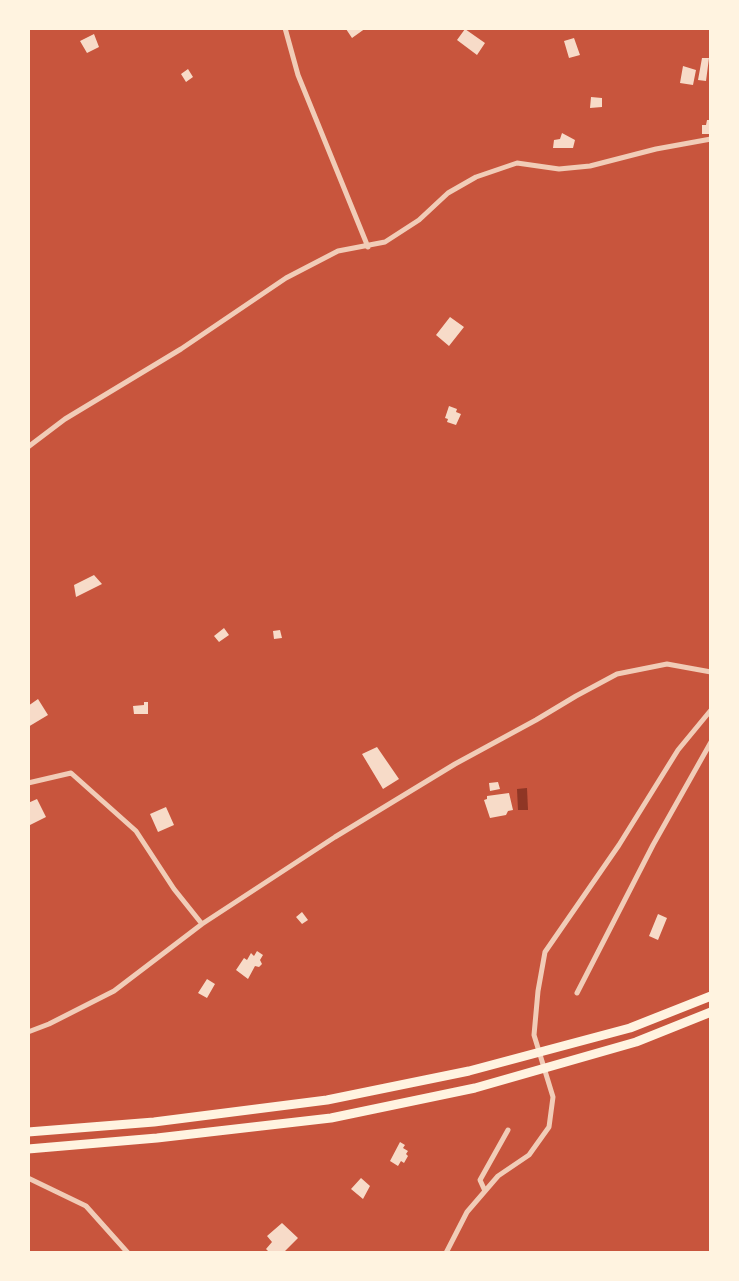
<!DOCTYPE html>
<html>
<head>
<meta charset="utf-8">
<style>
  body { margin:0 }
  #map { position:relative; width:739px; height:1281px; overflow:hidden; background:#c8553d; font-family:Jost,sans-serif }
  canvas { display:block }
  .frame { position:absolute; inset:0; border:30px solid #fff3e0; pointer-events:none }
</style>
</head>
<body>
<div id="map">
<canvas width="739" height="1281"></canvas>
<div class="frame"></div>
</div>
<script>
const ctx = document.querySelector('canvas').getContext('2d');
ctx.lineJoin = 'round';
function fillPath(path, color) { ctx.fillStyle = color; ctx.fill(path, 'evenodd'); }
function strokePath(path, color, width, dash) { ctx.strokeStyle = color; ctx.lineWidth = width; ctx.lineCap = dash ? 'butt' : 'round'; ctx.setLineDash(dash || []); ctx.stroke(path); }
fillPath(new Path2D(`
  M527,788L528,810H518L517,789Z`), '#8f3625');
fillPath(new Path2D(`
  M348,28H366L352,38L346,29Z
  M465,29L485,43L477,55L457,40Z
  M94,34L99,47L87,53L80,41Z
  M574,38L580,55L569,58L564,41Z
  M702,58H709L706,81L698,80Z
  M683,66L696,70L693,85L680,83Z
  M188,69L193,77L186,82L181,74Z
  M591,97L602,98V107L590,108Z
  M707,120H711V134H702V125H706Z
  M562,133L575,140L573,148H553L554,140L560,139Z
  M450,317L464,327L449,346L436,335Z
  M449,406L457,409L456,412L461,414L456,425L447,422L448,419L445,418Z
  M94,575L102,584L76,597L74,585Z
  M224,628L229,635L219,642L214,636Z
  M280,630L282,638L274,639L273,631Z
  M38,699L48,715L28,727V706Z
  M144,702H148V714H134L133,706L144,705Z
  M377,747L399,779L383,789L362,754Z
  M498,782L500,789L490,791L489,783Z
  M509,793L513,810L508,811L506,815L490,818L484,800L487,799V796Z
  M37,799L46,817L28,826V803Z
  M166,807L174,825L158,832L150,814Z
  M302,912L308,920L302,924L296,917Z
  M658,914L667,918L658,940L649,936Z
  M257,951L263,955L260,960L262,964L259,967L255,966L248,979L236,970L244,958L247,960L251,953L254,956Z
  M207,979L215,984L207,998L198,993Z
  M400,1142L405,1145L403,1148L408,1151L406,1154L408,1156L404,1163L401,1161L398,1166L390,1161Z
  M361,1178L370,1186L363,1199L351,1189Z
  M282,1223L298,1238L283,1253H270L266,1249L272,1242L267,1236Z`), '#f7dbc8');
strokePath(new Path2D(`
  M285,28L298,75L368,247
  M28,447L65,419L181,349L286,278L338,251L385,242L419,220L448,193L476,177L517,163L559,169L590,166L656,149L711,139
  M28,783L71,773L136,831L174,889L202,924
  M577,993L653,845L711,742
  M28,1032L49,1024L114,991L202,924L335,837L455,764L536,720L576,696L617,674L667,664L711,672
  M28,1178L86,1206L128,1253
  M485,1191L480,1180L508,1130
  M446,1253L467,1212L498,1176L529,1155L549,1127L553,1097L534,1035L538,991L545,952L619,845L678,750L711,710`), '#f1ccb7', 5);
strokePath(new Path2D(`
  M28,1132L154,1122L327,1100L469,1071L630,1028L711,996
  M28,1149L157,1138L331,1118L475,1088L636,1042L711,1012`), '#fff3e0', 9);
</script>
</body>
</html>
